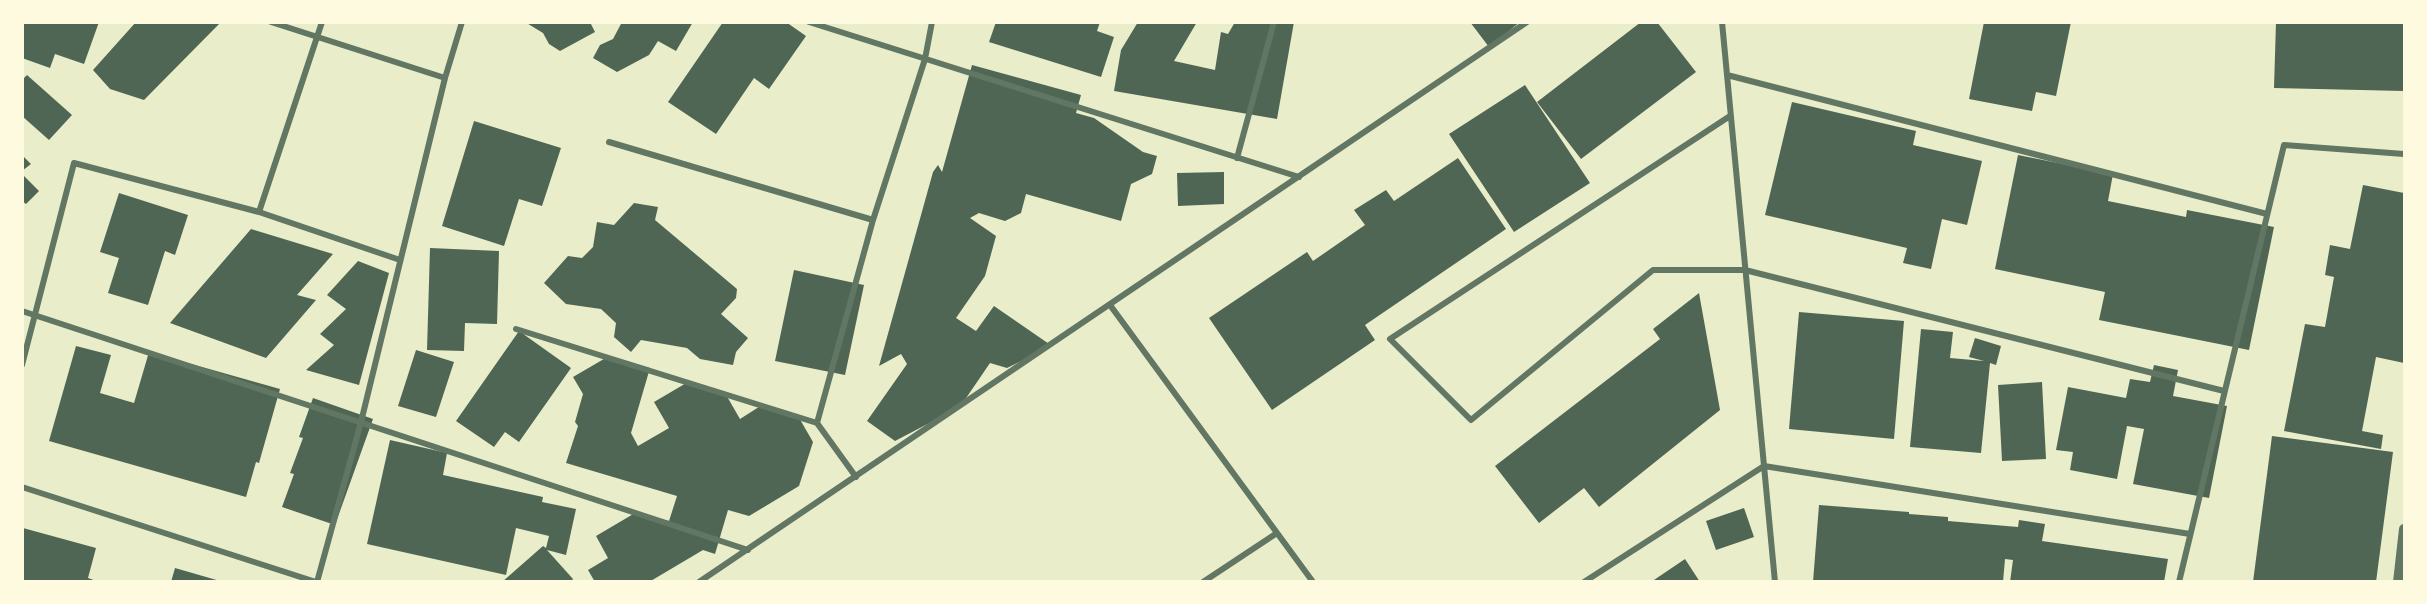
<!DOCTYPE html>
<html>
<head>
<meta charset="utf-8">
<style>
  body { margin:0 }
  #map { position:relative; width:2427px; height:604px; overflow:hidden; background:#e9edc9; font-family:"Sofia Sans Condensed",sans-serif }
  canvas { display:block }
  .frame { position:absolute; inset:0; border:24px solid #fefae0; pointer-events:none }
</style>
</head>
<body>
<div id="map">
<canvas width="2427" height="604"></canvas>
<div class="frame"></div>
</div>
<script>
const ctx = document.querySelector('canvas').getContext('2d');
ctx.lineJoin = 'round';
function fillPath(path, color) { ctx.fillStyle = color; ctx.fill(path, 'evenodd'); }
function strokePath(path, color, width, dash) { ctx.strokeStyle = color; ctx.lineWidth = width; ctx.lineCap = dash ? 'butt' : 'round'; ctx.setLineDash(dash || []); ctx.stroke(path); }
fillPath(new Path2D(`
  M22,22H99L84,64L55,54L50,68L22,58Z
  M136,22H221L144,100L110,89L93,70Z
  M525,22H590L595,32L560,51L549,44L543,33Z
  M622,22H693L676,51L658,41L649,55L617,72L593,58L600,45L613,39Z
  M723,22H786L806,36L769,89L754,78L716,134L668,102Z
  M996,22H1100L1097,31L1114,37L1101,77L989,42Z
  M1138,22H1197L1174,61L1215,70L1221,32L1228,34L1235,22H1294L1277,119L1114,91L1121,50Z
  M1470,22H1520L1489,47Z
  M1641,22H1657L1696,72L1581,159L1537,102Z
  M1984,22H2071L2056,96L2036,92L2032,111L1969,99Z
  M2276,22H2404V91L2274,88Z
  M972,65L1081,95L1076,113L1094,118L1143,152L1157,156L1152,174L1131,184L1121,221L1026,194L1021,213L1005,221L979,213L970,218L996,236L985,276L956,318L976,331L994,306L1052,346L1007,368L990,363L960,407L895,441L867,421L907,364L901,354L879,366L933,172L938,165L942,172Z
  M27,75L72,115L49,140L22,116V80Z
  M1525,85L1590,183L1514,232L1449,134Z
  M1792,102L1916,131L1913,145L1982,161L1967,225L1942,219L1931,269L1903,263L1907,248L1765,215Z
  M474,121L561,148L542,206L519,199L504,246L442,226Z
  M22,155L31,164L22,171Z
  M2018,155L2113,174L2108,201L2186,217L2187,210L2274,227L2249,350L2099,320L2105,292L1995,269Z
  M1458,158L1506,229L1365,325L1375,340L1272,410L1209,318L1307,252L1313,261L1365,225L1354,210L1386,190L1394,201Z
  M1224,172V204L1178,206L1177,173Z
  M22,174L39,191L26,204L22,201Z
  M2363,185L2404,193V363L2376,357L2362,431L2383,435L2381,449L2284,431L2305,324L2325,327L2334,277L2325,275L2330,245L2350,249Z
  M119,193L188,215L175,255L165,251L148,305L108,293L119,258L100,252Z
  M634,203L658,207L655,220L737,289L736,298L721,314L748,338L736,352L733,365L700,359L687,348L641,340L631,352L614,337L616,323L601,309L566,304L544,283L568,256L582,258L593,247L597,222L614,225Z
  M251,229L333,254L297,295L316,300L266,358L170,323Z
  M430,248L499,251L497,324L465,323L464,351L427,350Z
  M358,261L389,273L359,385L306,370L334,345L320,334L346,309L327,295Z
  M794,270L864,285L845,375L775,361Z
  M1699,293L1720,410L1599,507L1584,488L1539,523L1495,466L1660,339L1653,329Z
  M1799,312L1904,321L1894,439L1789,429Z
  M1921,329L1953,332L1950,358L1984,361L1969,357L1975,338L2001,346L1996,365L1990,363L1981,453L1910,447Z
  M519,331L571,368L519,442L505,432L494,447L456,421Z
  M76,346L111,355L100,393L134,403L149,352L280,389L259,463L256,462L246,497L49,441Z
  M416,350L454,362L436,417L398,406Z
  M609,356L650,368L631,433L638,446L669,428L654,402L688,382L725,393L740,419L762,405L798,416L813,442L799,486L749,516L728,510L715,554L703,550L649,582H595L588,570L608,558L596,536L635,513L669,521L677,496L566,463L578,426L575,422L583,394L573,377Z
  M2154,365L2178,370L2173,396L2227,406L2209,498L2133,484L2144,429L2127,426L2117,479L2070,470L2073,452L2056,450L2068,387L2126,398L2130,379L2150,382Z
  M2042,382L2046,459L2002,461L1998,385Z
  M313,398L373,419L335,525L282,507L294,474L290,473L303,438L299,437Z
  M2272,436L2393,452L2376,582H2253Z
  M390,440L447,453L443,475L543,497L542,502L576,509L566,555L547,550L573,579L571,582H502L543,546L546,548L549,536L516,528L506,575L367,544Z
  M1819,505L1909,512V514L1948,517V521L2018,527L2019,520L2045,524L2042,541L2168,559L2164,582H2010L2013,560L2005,559L2003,582H1813Z
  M1744,508L1754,537L1716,550L1706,521Z
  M23,528L96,548L88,578L99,582H22Z
  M1685,559L1700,582H1651Z
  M175,568L220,581V582H171Z`), '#4f6655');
strokePath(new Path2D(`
  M271,22L445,78
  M809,22L1299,177
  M1722,22L1775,582
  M1727,75L2267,214
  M1730,116L1390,339L1471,420L1653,270H1745L2224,391
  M609,142L873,220
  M1237,158L1274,22
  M259,212L322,22
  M1110,305L1313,582
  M22,311L748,550
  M516,329L817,423L856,477
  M22,365L74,163L259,212L400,260
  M817,423L873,220L925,59L932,22
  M22,487L316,582
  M317,582L361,422L445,78L462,22
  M699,582L1527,22
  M1203,582L1277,533
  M1584,582L1764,466L2190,534
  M2179,582L2284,145L2404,154`), '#617663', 6);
strokePath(new Path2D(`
  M2398,582L2404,529`), '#617663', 10);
</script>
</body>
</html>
